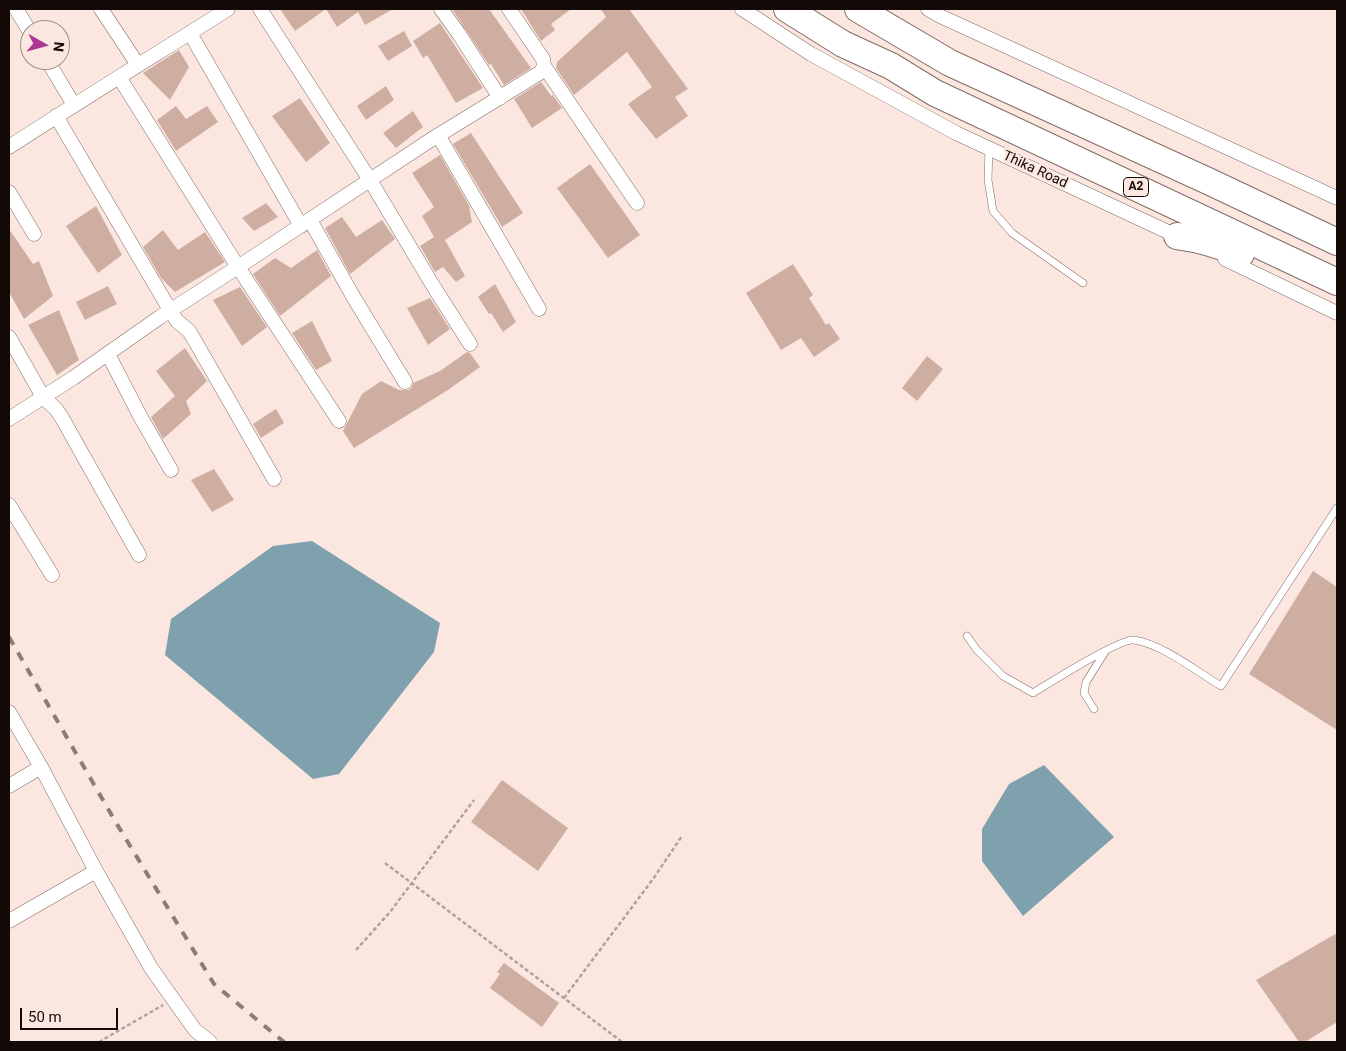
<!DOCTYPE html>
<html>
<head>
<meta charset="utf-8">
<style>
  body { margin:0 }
  #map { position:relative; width:1346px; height:1051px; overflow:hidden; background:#fce7e0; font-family:Roboto,sans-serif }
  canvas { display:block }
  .frame { position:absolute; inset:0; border:10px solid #130a08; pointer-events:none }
  .north { position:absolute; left:20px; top:20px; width:50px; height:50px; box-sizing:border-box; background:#fce7e0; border:1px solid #9f8f8a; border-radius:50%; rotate:97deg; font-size:14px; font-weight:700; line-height:20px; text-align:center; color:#130a08 }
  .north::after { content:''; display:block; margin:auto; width:18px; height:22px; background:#ac3891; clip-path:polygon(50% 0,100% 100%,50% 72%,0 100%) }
  .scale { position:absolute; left:20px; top:1008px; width:98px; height:22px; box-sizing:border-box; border:2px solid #130a08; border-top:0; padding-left:6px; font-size:15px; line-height:18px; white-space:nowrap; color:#130a08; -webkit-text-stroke:4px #fce7e0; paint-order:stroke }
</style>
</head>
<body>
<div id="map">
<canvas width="1346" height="1051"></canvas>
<div class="frame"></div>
<div class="north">N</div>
<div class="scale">50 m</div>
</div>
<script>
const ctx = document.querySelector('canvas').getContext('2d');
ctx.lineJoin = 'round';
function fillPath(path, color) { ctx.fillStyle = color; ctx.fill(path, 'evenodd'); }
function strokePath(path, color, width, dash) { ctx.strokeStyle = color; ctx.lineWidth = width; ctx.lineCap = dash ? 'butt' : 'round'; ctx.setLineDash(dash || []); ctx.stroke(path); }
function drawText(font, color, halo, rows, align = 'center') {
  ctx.font = font + ' Roboto,sans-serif'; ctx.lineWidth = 5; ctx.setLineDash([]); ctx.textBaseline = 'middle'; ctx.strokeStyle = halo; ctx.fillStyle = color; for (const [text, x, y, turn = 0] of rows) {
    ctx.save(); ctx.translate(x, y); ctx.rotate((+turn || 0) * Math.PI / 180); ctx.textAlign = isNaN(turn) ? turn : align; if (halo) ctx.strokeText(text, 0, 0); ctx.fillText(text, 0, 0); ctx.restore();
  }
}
fillPath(new Path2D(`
  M312,541L440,623L434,652L339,774L313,779L165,655L171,619L273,546Z
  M1044,765L1114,837L1023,916L982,861V829L1009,784Z`), '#7fa1ae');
fillPath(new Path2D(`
  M280,9H393L365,25L358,12L337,27L326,9L295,31Z
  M452,9H489L531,68L504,85L491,64L489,65Z
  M521,9H571L551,24L555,30L541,41Z
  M601,9H629L688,89L675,97L688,116L656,139L628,104L652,87L627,52L574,95L556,68L557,62L606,17Z
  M440,23L483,88L456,103L427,55L423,58L413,41Z
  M404,31L412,46L388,61L378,46Z
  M179,50L189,67L170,100L143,73Z
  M541,82L552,97V94L562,108L532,128L514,99Z
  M386,86L394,100L366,120L357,106Z
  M300,98L330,143L306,162L272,116Z
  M176,106L186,119L207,106L218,122L176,151L157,120Z
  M413,111L423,127L396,148L383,133Z
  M471,133L523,213L502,227L453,144Z
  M440,155L471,209L469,207L472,222L445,240L465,276L456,282L443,267L435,272L420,246L434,237L422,216L434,207L412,173Z
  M590,164L640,235L608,258L557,188Z
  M266,203L278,217L254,231L242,218Z
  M96,206L122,255L98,273L66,226Z
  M342,217L356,237L382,220L395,239L350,274L325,228Z
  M9,229L33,264L39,261L53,296L24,319L9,292Z
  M163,230L178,250L205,232L225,262L175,292L161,278L143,247Z
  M317,250L331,276L280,316L253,274L275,258L291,268Z
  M793,264L813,295L809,298L826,325L829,323L840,339L814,357L801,338L781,350L746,293Z
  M495,284L516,322L503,332L491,313L489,314L478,297Z
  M108,286L117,304L85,320L76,302Z
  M240,287L267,327L242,346L213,300Z
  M430,298L450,329L428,345L407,308Z
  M59,310L79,360L57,375L28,325Z
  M312,321L332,361L316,370L292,333Z
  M185,348L207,381L186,401L191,414L163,439L151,417L175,396L156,371Z
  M467,352L470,353L480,367L448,390L354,448L343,431L362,394L381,381L399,390H409L412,387L413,383L440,371Z
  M927,356L943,369L917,401L902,388Z
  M276,409L284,423L261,438L253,424Z
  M214,469L234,500L212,512L191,480Z
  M1313,571L1337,587V730L1249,674Z
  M502,780L568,828L538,871L471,822Z
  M1337,933V1022L1305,1042H1299L1256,980Z
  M504,963L559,1003L542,1027L490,988L500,974L497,972Z`), '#cfaea2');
const lane = new Path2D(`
  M989,148L988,180L993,211L1012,233L1083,283
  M967,636L977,650L1003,676L1033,693C1049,683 1121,638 1134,640C1162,644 1196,671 1221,686L1337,508
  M1094,709L1084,693L1086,682L1105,652`);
const street = new Path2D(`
  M16,9L30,32
  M101,9L138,65
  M260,9L370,180L432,284L470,344
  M441,9L459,34L500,98
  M742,9L811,54L956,133L1181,238
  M928,9L940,16L1337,198
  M190,33L301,226
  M47,60L74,105
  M544,66L637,203
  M119,77L238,267L339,421
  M56,116L170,310L177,321L189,331L195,341L274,479
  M438,135L539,309
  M9,147C81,100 155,55 228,9
  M9,192L34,234
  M310,220L354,298L405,382
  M1225,259L1337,313
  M9,337L43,397L56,409L62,418L139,555
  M108,354L140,416L171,470
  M9,419L73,378L160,317L238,267L429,141L541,72L544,66L543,59L509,9
  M9,505L52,575
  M9,712L41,767L96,871L151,968L195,1030L210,1042
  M9,786L41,767
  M9,921L96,871`);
const highway = new Path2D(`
  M787,9L843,44L891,66L935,93L1337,282
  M858,9L950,63L1208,181L1337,242
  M1177,236C1200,239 1220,245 1241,254`);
strokePath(lane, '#836c64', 8);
strokePath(street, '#836c64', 15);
strokePath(highway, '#836c64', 28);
strokePath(new Path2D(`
  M385,863L622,1042
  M356,950L390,912L474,800
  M564,998L653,879L682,836
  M99,1042L163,1005`), '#b2a19b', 2.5, [4, 2.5]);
strokePath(lane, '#fff', 7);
strokePath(street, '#fff', 14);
strokePath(highway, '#fff', 26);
strokePath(new Path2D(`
  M9,637L115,821L214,984L284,1042`), '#8b7c77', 4, [9, 9]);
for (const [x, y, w] of [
  [1136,187,25]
]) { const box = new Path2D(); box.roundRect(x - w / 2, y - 9.5, w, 19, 4); ctx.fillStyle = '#fce7e0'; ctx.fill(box); strokePath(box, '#130a08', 1); }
drawText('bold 12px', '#130a08', null, [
  ["A2",1136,187]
]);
drawText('14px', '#130a08', '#fce7e0', [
  ["Thika Road",1035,170,25]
]);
</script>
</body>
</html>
